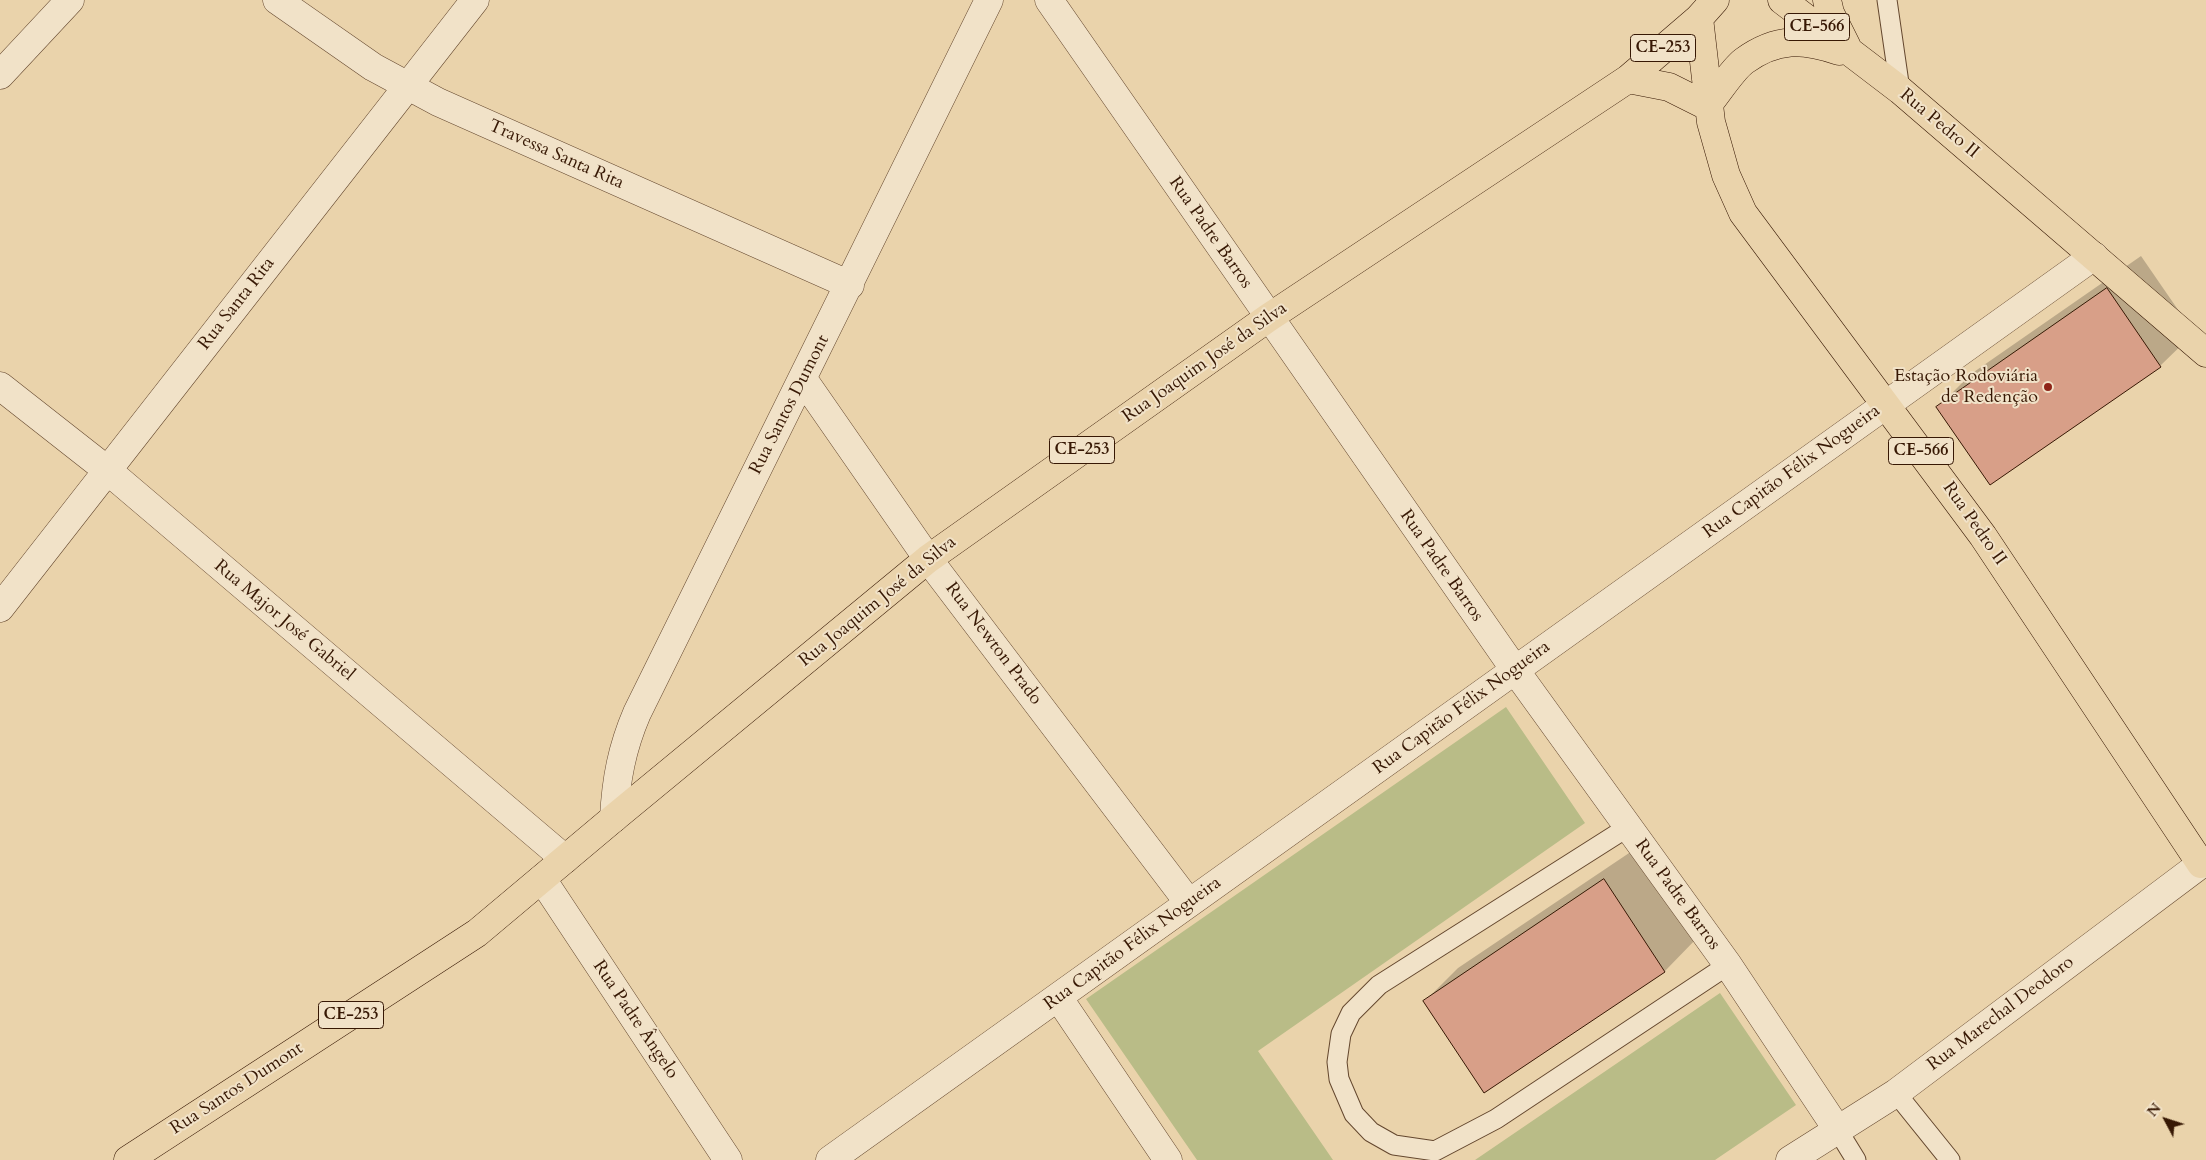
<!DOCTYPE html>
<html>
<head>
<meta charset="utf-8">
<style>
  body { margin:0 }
  #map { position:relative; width:2206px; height:1160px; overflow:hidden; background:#ead3ab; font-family:Cardo,serif }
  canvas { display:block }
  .north { position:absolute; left:2141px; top:1095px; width:50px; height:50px; -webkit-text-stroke:4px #f1e2c8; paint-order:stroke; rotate:310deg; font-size:14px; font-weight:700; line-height:20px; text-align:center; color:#371804 }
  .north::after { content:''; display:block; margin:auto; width:18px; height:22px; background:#371804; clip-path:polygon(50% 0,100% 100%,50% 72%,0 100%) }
</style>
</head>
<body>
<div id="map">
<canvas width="2206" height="1160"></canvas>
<div class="north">N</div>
</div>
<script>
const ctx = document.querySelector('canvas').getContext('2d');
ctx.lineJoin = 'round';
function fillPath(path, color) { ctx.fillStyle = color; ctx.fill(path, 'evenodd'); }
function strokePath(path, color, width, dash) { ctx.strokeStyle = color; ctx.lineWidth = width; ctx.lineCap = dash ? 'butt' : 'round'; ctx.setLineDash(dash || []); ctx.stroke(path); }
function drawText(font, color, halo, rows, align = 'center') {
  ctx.font = font + ' Cardo,serif'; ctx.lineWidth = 4; ctx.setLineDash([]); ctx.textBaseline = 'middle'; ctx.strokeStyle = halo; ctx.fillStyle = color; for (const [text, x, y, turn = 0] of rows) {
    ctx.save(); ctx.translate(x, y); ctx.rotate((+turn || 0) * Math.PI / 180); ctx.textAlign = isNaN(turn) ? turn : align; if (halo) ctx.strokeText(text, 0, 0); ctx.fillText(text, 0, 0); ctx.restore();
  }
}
fillPath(new Path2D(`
  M1506,707L1585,823L1258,1051L1333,1160H1197L1086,999Z
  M1720,993L1796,1105L1715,1160H1475Z`), '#b9bc87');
fillPath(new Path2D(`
  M2141,256L2194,333L2160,366L1938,407L1971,374Z
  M1638,847L1698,937L1665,971L1485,1091L1425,1001L1458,968Z`), '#0003');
const building = new Path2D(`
  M2107,288L2161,367L1990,485L1936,407Z
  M1604,879L1665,972L1484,1093L1423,1001Z`);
fillPath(building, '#d89f88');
strokePath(building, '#371804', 1);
const service = new Path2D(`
  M1887,0L1900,90
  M1628,827L1379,985L1351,1013L1341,1034L1337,1062L1339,1079L1354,1114L1371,1132L1394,1145L1435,1151L1496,1119L1728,965
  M1896,1093L1950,1160
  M1837,1129L1856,1160`);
const minor = new Path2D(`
  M277,0L373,67L438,102L850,285
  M1049,0L1515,670L1728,965L1837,1129
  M0,75L70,0
  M803,379L928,559L1189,903
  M0,386L107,470L565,859
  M0,608L475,0
  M614,818C616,779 622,748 637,713L989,0
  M542,879L728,1160
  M1058,997L1168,1160
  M830,1160L2094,256
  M1790,1160L1896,1093L2201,864`);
const primary = new Path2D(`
  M1782,0L1900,90L2206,353
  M1827,0L1830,13L1847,47
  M1699,18L1711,122L1726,175L1743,213L1983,536L2201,864L2206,860
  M1628,79L1669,87L1707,106C1718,93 1732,70 1744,61C1777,37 1803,39 1839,51
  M128,1160L477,933L614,818L928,559L1268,318L1628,79L1699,18L1715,0`);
strokePath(service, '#64472e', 21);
strokePath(minor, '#64472e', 29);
strokePath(primary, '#371804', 29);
strokePath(service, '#f1e2c8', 19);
strokePath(minor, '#f1e2c8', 28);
strokePath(primary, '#ead3ab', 28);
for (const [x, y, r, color] of [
  [2048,387,5,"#8f2418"]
]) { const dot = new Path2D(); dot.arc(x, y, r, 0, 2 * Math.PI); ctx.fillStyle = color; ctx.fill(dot); strokePath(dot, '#f1e2c8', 2); }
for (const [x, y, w] of [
  [1817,27,65],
  [1663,48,65],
  [1082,450,65],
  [1921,451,65],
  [351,1015,65]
]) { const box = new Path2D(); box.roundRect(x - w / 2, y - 13.5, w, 27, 4); ctx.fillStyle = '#f1e2c8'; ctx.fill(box); strokePath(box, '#371804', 1); }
drawText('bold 16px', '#371804', null, [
  ["CE-566",1817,27],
  ["CE-253",1663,48],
  ["CE-253",1082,450],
  ["CE-566",1921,451],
  ["CE-253",351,1015]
]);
drawText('18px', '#371804', '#f1e2c8', [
  ["Rua Pedro II",1939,124,40],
  ["Travessa Santa Rita",556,155,24],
  ["Rua Padre Barros",1210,233,55],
  ["Rua Santa Rita",237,304,-52],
  ["Rua Joaquim José da Silva",1205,363,-35],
  ["Rua Santos Dumont",790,405,-63],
  ["Rua Capitão Félix Nogueira",1792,472,-36],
  ["Rua Pedro II",1974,524,55],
  ["Rua Padre Barros",1441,566,55],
  ["Rua Joaquim José da Silva",878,602,-39],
  ["Rua Major José Gabriel",284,621,40],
  ["Rua Newton Prado",993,644,53],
  ["Rua Capitão Félix Nogueira",1462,708,-36],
  ["Rua Padre Barros",1677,895,54],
  ["Rua Capitão Félix Nogueira",1133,944,-36],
  ["Rua Marechal Deodoro",2001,1014,-37],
  ["Rua Padre Ângelo",635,1020,56],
  ["Rua Santos Dumont",237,1089,-33]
]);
drawText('18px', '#371804', '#f1e2c8', [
  ["Estação Rodoviária",2038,377],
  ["de Redenção",2038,398]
], 'right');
</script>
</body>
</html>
